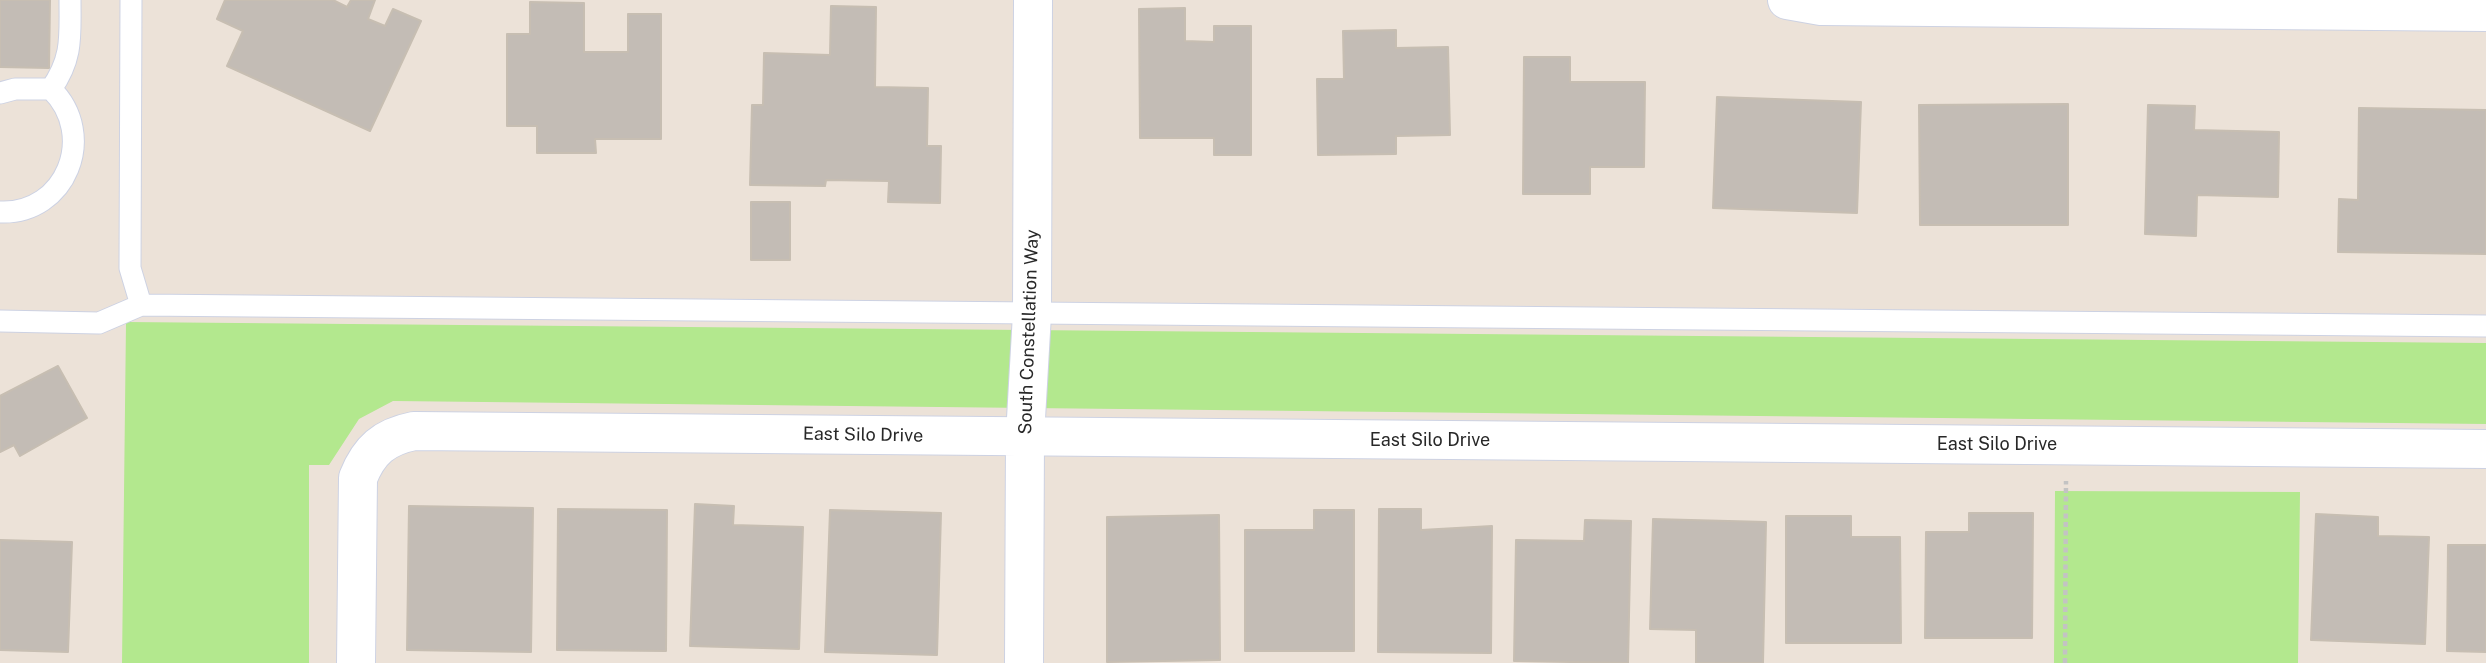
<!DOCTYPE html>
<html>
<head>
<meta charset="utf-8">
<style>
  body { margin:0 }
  canvas { display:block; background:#ece2d8 }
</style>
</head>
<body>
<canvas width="2486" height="663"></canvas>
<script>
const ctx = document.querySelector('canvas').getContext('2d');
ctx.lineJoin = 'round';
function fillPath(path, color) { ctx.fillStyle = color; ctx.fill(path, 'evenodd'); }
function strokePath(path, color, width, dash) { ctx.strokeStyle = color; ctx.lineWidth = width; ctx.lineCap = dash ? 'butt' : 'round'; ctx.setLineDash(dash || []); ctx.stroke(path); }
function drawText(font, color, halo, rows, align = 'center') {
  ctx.font = font + ' "Public Sans",sans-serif'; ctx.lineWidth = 5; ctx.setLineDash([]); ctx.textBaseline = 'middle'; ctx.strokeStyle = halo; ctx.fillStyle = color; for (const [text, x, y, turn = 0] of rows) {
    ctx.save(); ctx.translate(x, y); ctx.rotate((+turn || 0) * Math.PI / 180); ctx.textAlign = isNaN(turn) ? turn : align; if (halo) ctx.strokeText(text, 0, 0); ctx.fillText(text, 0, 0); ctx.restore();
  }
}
fillPath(new Path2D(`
  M126,322L2486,343V424L393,401L359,419L329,465H309V663H122Z
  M2055,491L2300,492L2298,663H2054Z`), '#b3e88e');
const building = new Path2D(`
  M0,0H50L49,68L0,67Z
  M225,0H333L347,7L351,0H375L368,19L385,26L393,9L421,21L370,131L227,66L243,31L217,19Z
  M530,2L584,3V52H628V14H661V139H595L596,153H537V126H507V34H530Z
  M831,6L876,7L875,87L928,88L927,146H941L940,203L888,202L889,181L826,180L825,186L750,185L752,105H763L764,53L830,55Z
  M1185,8V41L1214,42V26H1251V155H1214V138H1140L1139,9Z
  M1396,30V48L1448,47L1450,135L1396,136V154L1318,155L1317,79H1344L1343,31Z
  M1524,57H1570V82H1645L1644,167H1590V194H1523Z
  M1717,97L1861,102L1857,213L1713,208Z
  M2068,104V225H1920L1919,105Z
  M2148,105L2195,106L2194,130L2279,132L2278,197L2197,195L2196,236L2145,234Z
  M2359,108L2486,110V254L2338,252L2339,199L2358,200Z
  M751,202H790V260H751Z
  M58,366L87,418L20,456L14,445L0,452V396Z
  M695,504L734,506L733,525L803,527L799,649L690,646Z
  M409,506L533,508L531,652L407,650Z
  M558,509L667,510L666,651L557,650Z
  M1379,509H1421V530L1492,526L1491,653L1378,652Z
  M830,510L941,513L937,655L825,652Z
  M1314,510H1354V651H1245V530H1314Z
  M1969,513H2033L2032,638H1925L1926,532H1969Z
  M2316,514L2378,517V536L2429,537L2425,644L2311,640Z
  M1219,515L1220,660L1107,662V517Z
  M1786,516H1851V537H1900L1901,643H1786Z
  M1653,519L1766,522L1763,663H1696V630L1650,629Z
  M1585,520L1631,521L1628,663L1514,661L1516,540L1584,541Z
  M0,540L72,542L68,652L0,650Z
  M2448,545H2486V652L2447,651Z`);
fillPath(building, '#c3bcb5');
strokePath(building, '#c7beb2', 2);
const service = new Path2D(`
  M131,0L130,268L141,305
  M51,89C73,58 70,36 70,0
  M0,93L15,89H51C98,135 66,215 0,212
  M0,321L99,323L141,305L2486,326`);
const minor = new Path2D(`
  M1787,0L1821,6L2486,12
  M356,663L358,478C369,450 384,437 414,431L2486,449
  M1024,663L1025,436L1032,314L1033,0`);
strokePath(service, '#cdd2e3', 23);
strokePath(minor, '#cdd2e3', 40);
strokePath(new Path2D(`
  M2065,663L2066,481`), '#c3c3c3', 4.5, [5, 3.5]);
strokePath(service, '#fff', 21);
strokePath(minor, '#fff', 38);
drawText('18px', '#282828', '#fff', [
  ["South Constellation Way",1029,332,-88],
  ["East Silo Drive",863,435,1],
  ["East Silo Drive",1430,440],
  ["East Silo Drive",1997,444]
]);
</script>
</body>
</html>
